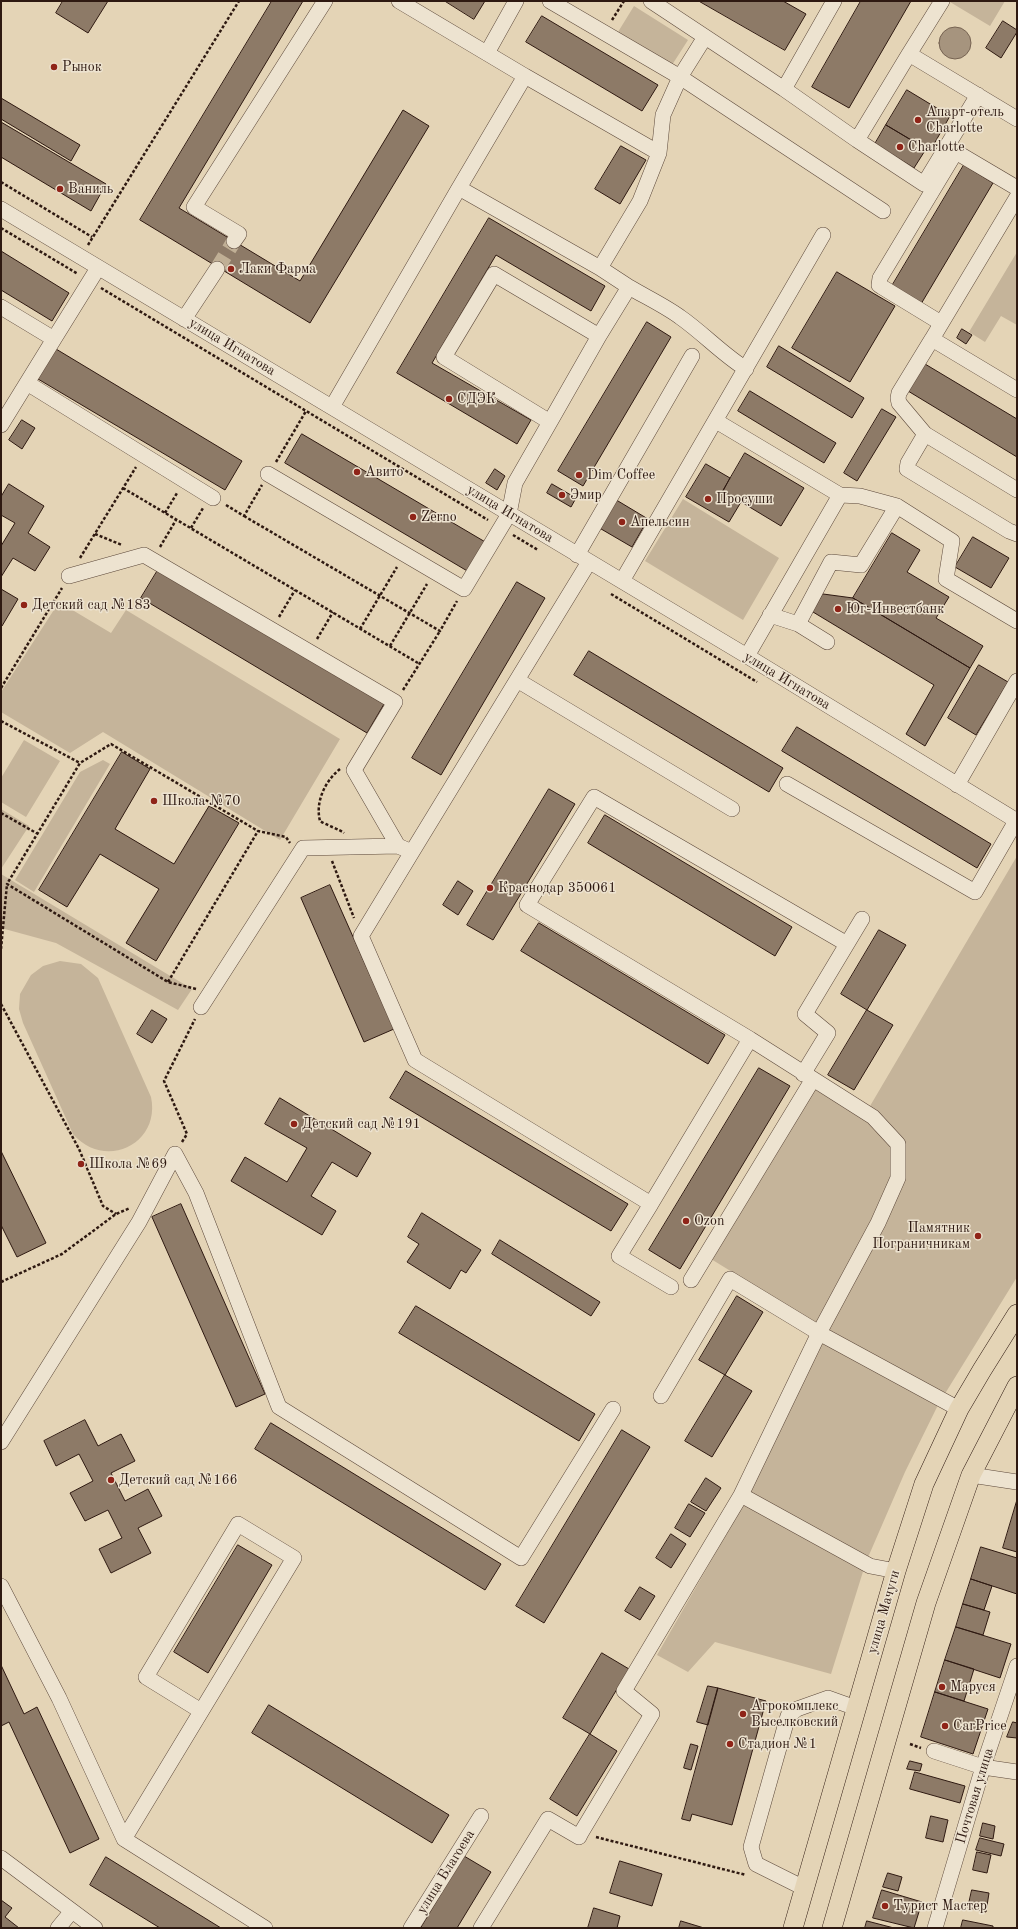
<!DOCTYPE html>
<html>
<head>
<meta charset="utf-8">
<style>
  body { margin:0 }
  #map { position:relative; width:1018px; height:1929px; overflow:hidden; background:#e4d4b6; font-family:"Old Standard TT",serif }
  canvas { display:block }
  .frame { position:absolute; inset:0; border:2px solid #2e1911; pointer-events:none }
</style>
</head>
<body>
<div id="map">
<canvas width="1018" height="1929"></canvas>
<div class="frame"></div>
</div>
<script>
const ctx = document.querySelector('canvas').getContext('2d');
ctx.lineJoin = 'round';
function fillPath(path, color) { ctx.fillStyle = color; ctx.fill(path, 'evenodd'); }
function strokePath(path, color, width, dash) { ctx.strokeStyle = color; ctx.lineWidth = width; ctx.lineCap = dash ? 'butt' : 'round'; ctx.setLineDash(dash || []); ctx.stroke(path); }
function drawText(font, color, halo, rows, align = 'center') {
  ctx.font = font + ' "Old Standard TT",serif'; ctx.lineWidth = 3; ctx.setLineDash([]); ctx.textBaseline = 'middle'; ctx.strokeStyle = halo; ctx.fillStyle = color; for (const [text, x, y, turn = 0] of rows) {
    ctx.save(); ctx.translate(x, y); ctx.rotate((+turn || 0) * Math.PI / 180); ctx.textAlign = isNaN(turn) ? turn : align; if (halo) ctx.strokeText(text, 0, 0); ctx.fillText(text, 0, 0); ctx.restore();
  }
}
fillPath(new Path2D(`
  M951,1H1005L990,26L950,2Z
  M634,6L688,40L672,65L618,32Z
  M1017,252V325L1001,316L985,342L969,332Z
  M683,499L779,558L743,620L645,561Z
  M59,602L111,633L126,610L340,739L280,840L103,732L70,753L1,712V692Z
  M24,740L60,761L26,817L1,802V778Z
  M103,760L110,764L34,892L15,880L80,772Z
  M1,809L29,826L1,869Z
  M1017,856V1277L938,1405L905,1472L866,1562L831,1674L715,1642L688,1672L657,1655L738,1514L828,1331L711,1259L814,1089L863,1118Z
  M1,874L192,989L178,1010L56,943L1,928Z
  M60,961L81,964L98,978L151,1097C161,1144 105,1171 73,1134L23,1023L19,1009L20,994L31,975L43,966Z`), '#c5b49a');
const water = new Path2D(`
  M939 43a16 16 0 1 1 32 0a16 16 0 1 1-32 0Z`);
fillPath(water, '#a6947e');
strokePath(water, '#766352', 1);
const building = new Path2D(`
  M63,1H108L88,33L56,13Z
  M272,1H303L179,208L300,281L403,110L429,126L310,323L140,220Z
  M445,1H485L474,19Z
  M699,1H783L806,14L785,50Z
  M861,1H911L849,108L812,87Z
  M542,16L658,85L642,111L526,42Z
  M1003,21L1017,30V32L1001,58L986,48Z
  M907,90L950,116L930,151L886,125Z
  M1,98L80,145L71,161L1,119Z
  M1,122L106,184L91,211L1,157Z
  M886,125L926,149L914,168L875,144Z
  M621,146L646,160L620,204L595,189Z
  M964,165L993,183L921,304L892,286Z
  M489,218L605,286L591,311L496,255L432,363L531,420L517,444L397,373Z
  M1,251L69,293L52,321L1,290Z
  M837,272L895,306L850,382L792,348Z
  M647,322L671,337L583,486L558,471Z
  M962,329L972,335L966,344L957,338Z
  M779,346L864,398L852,418L767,367Z
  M56,349L242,461L225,490L38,379Z
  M925,364L1017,419V457L908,391Z
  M750,391L836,443L824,463L738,411Z
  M882,409L896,417L857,481L844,473Z
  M22,420L35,428L22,449L9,440Z
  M302,434L487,543L469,572L285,463Z
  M745,453L804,488L781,526L723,491Z
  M706,464L730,478L723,491L741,502L729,522L686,497Z
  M495,469L505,476L497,490L486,483Z
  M9,484L44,506L28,533L50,547L35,571L13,558L1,577V546L15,523L1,515V497Z
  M552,484L576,498L571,507L547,493Z
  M613,498L648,519L632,547L596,526Z
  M892,533L920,550L907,572L949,597L936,618L983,646L970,668L853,598Z
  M973,537L1009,558L991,588L955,567Z
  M158,570L384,704L367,733L141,598Z
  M517,582L545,598L441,775L412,758Z
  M1,589L18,599L2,626H1Z
  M823,594L853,598L970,668L925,746L906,734L934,685L813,612Z
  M589,651L783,768L769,792L574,675Z
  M979,665L1008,682L976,735L948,718Z
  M797,727L991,844L977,868L782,751Z
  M122,752L150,769L115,829L174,864L209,806L239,823L156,961L126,943L159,889L100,854L67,907L39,890Z
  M549,789L575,804L493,940L467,925Z
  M605,815L792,927L775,956L588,843Z
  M458,881L473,891L458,915L443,905Z
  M330,885L394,1029L364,1042L301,898Z
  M539,923L725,1035L708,1064L521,951Z
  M879,930L906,945L867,1010L841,994Z
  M152,1010L167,1019L152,1043L137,1034Z
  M867,1010L893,1025L854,1090L828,1075Z
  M759,1068L790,1086L680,1269L649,1250Z
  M406,1071L628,1204L611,1231L390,1098Z
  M280,1098L371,1153L357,1177L332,1162L311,1196L336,1211L322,1235L231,1181L245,1157L287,1182L307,1148L265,1124Z
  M1,1151L46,1243L17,1257L1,1225Z
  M181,1204L265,1394L236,1407L152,1217Z
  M422,1213L481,1250L466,1273L461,1270L450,1289L407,1262L419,1244L408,1237Z
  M500,1240L600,1302L591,1316L492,1254Z
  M737,1296L763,1312L725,1375L699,1360Z
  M416,1306L595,1414L579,1441L399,1333Z
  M725,1375L752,1391L712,1457L685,1441Z
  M85,1420L98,1446L121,1434L135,1461L111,1473L125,1501L148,1489L162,1516L138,1528L151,1553L111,1573L99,1549L122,1538L108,1510L85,1521L70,1493L93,1481L79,1454L56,1466L44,1441Z
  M271,1423L501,1564L485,1590L255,1449Z
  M622,1430L650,1447L544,1623L516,1606Z
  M706,1478L721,1488L706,1511L691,1502Z
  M1017,1500V1552L1003,1548Z
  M689,1504L705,1513L690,1537L675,1528Z
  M671,1534L686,1544L671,1568L656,1558Z
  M238,1545L272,1565L208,1673L174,1652Z
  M981,1547L1017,1558V1594L971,1579Z
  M971,1579L992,1586L984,1610L963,1604Z
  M640,1587L655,1596L640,1620L625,1611Z
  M963,1604L990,1612L983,1635L956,1627Z
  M956,1627L1011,1644L1000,1678L945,1660Z
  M602,1653L629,1669L590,1734L563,1718Z
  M945,1660L974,1669L964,1701L935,1692Z
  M1,1665L24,1714L37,1707L99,1839L70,1853L9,1722L1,1726Z
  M708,1686L718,1688L708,1725L697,1722Z
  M718,1688L766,1701L732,1825L692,1814L690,1821L682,1819Z
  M935,1692L988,1709L973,1754L921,1737Z
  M269,1705L449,1815L432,1843L252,1733Z
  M1013,1722L1017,1723V1738L1007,1737Z
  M590,1734L617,1751L577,1816L550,1799Z
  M691,1744L698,1746L691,1770L684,1768Z
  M910,1761L922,1764L920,1771L907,1769Z
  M915,1772L965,1786L960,1803L910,1789Z
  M931,1816L948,1820L943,1842L926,1838Z
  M983,1823L995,1826L993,1839L980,1836Z
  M980,1838L1004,1844L1001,1856L976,1850Z
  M977,1852L991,1855L987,1873L973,1870Z
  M464,1856L491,1872L457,1928H421Z
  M106,1857L221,1928H160L90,1885Z
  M620,1861L662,1874L652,1906L610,1893Z
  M888,1873L902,1877L898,1891L883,1887Z
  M882,1890L922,1902L914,1928L873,1918Z
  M972,1890L989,1893L986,1912L968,1908Z
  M1,1900L12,1908L5,1917L19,1928H1Z
  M594,1908L620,1916L617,1928H588Z
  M963,1920L993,1926V1928H961Z
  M681,1921L704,1928H679Z
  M867,1921L894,1928H865Z`);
fillPath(building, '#8d7a67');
strokePath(building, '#2e1911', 1);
strokePath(new Path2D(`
  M217,269L234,241`), '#c0af95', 15, [15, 8]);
const minor = new Path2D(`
  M399,1L525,76L459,188
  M550,1L680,77L705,37
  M651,1L784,89L857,140L909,54
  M942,1L909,54L1017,119
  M487,53L516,1
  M525,76L659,153L640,201L600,268
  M784,89L834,1
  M857,140L924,184L978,95
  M659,153L663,115L680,77L883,211
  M1017,197L932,339L1017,390
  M1,209L747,656L1017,821
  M234,241L239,234L194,207L325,1
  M1,307L54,339L98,268
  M184,319L217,269
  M941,323L882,287L879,285L880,278L954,155L958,153L961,155L1017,188
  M932,339L899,393L898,398L899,403L925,434L1017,490
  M27,383L213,498
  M332,407L459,188L600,268L629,287
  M716,421L840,495
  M550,422L599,336
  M1,425L54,339
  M925,434L908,463L907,469L1009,531L1017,534
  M268,474L464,589L509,514L515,483L550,422L444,357L494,274L599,336L629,287C646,297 665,306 680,317C703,333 722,354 746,369
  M577,555L692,356
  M69,576L144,555L395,702L354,770L398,846
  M622,581L823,235
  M770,615L798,624L827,642
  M798,624L831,562L861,565L897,506
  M747,656L840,495L860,496L897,506L952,541L946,579L1017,621
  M517,680L732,809
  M787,784L975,892L1016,821
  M957,785L1017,681
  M412,852L361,936L415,1060L651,1204L750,1039
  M847,944L594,797L527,905L750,1039L873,1117L898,1144V1178L878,1223L819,1333L959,1409
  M201,1007L303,848L398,846L412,852L589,562
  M803,1074L828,1033L805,1014L862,919
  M651,1204L619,1256L671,1287
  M691,1280L813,1079
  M661,1396L730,1279L819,1333L741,1495
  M1,1442L139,1222L175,1154L196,1193L279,1407L521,1558L613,1409
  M971,1475L1017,1482
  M1,1586L59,1698L124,1839L265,1928
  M934,1751L983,1767L1017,1772
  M124,1839L294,1558L238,1524L146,1677L201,1711
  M1,1858L95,1928
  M804,1888L756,1864L751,1847L788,1716L797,1709L828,1698L856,1708
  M58,1928L72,1911
  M411,1928L481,1816
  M481,1928L548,1819L579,1837L581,1833L652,1714L624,1691L741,1495L870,1566L896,1571
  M935,1928L983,1767L1017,1666`);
const major = new Path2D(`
  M793,1928L896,1571L924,1484L959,1409L982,1370L1017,1314
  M832,1928L926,1603L971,1475L1017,1386`);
strokePath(minor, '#5c483a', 16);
strokePath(major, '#2e1911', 20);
strokePath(new Path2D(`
  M612,20L624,1
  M1,182L92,237
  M1,228L78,274
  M88,245L239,1
  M101,288L488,520
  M276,462L306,411
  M123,488L418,663
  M226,505L244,516L262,485
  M165,513L177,493
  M244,516L440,631L457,601
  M191,528L203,508
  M95,534L122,545
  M513,535L538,550
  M160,547L176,520
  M80,558L136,467
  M611,594L757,682
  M279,617L295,590
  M360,629L397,567
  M317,639L333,612
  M390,646L427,584
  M1,688L62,588
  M403,690L440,631
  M1,721L80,763
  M340,769C325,781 315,802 320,821C326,825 341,830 344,833
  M1,813L38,834
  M332,861L354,918
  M1,949L7,884
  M168,982L258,831
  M196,989L168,982L7,884L80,763L111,744L258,831L286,837L290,843
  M1,1004L79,1149L103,1206L116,1214
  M182,1142L187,1134L164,1081L195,1019
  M1,1282L62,1254L116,1214L130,1208
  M910,1744L921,1748
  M596,1837L746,1875`), '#2e1911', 2.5, [3, 2]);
strokePath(minor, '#ede3d0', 15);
strokePath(major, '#e4d4b6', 19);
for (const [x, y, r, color] of [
  [54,67,4,"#8f2418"],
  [918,120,4,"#8f2418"],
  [900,147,4,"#8f2418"],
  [60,189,4,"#8f2418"],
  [231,269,4,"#8f2418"],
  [449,399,4,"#8f2418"],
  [357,472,4,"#8f2418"],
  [579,475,4,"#8f2418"],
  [562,495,4,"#8f2418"],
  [708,499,4,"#8f2418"],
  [413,517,4,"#8f2418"],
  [622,522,4,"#8f2418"],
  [24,605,4,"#8f2418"],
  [838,609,4,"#8f2418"],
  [154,801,4,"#8f2418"],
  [490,888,4,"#8f2418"],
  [294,1124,4,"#8f2418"],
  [81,1164,4,"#8f2418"],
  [686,1221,4,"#8f2418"],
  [978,1236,4,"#8f2418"],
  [111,1480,4,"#8f2418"],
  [942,1687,4,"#8f2418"],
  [743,1714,4,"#8f2418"],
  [945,1726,4,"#8f2418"],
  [730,1744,4,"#8f2418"],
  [885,1906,4,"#8f2418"]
]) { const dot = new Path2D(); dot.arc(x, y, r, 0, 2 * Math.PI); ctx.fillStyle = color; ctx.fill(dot); strokePath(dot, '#ede3d0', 1.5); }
drawText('14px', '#2e1911', '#ede3d0', [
  ["Рынок",62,67],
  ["Апарт-отель",926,112],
  ["Charlotte",926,128],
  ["Charlotte",908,147],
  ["Ваниль",68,189],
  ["Лаки Фарма",239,269],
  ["СДЭК",457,399],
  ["Авито",365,472],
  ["Dim Coffee",587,475],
  ["Эмир",570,495],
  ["Просуши",716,499],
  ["Zerno",421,517],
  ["Апельсин",630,522],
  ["Детский сад №183",32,605],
  ["Юг-Инвестбанк",846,609],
  ["Школа №70",162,801],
  ["Краснодар 350061",498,888],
  ["Детский сад №191",302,1124],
  ["Школа №69",89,1164],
  ["Ozon",694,1221],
  ["Памятник",970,1228,"right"],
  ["Пограничникам",970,1244,"right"],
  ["Детский сад №166",119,1480],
  ["Маруся",950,1687],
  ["Агрокомплекс",751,1706],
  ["Выселковский",751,1722],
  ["CarPrice",953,1726],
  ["Стадион №1",738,1744],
  ["Турист Мастер",893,1906]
], 'left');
drawText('14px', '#2e1911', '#ede3d0', [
  ["улица Игнатова",232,347,31],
  ["улица Игнатова",510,514,31],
  ["улица Игнатова",787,681,31],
  ["улица Мачуги",884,1612,-74],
  ["Почтовая улица",975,1796,-73],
  ["улица Благоева",446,1872,-58]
]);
</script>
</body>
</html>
